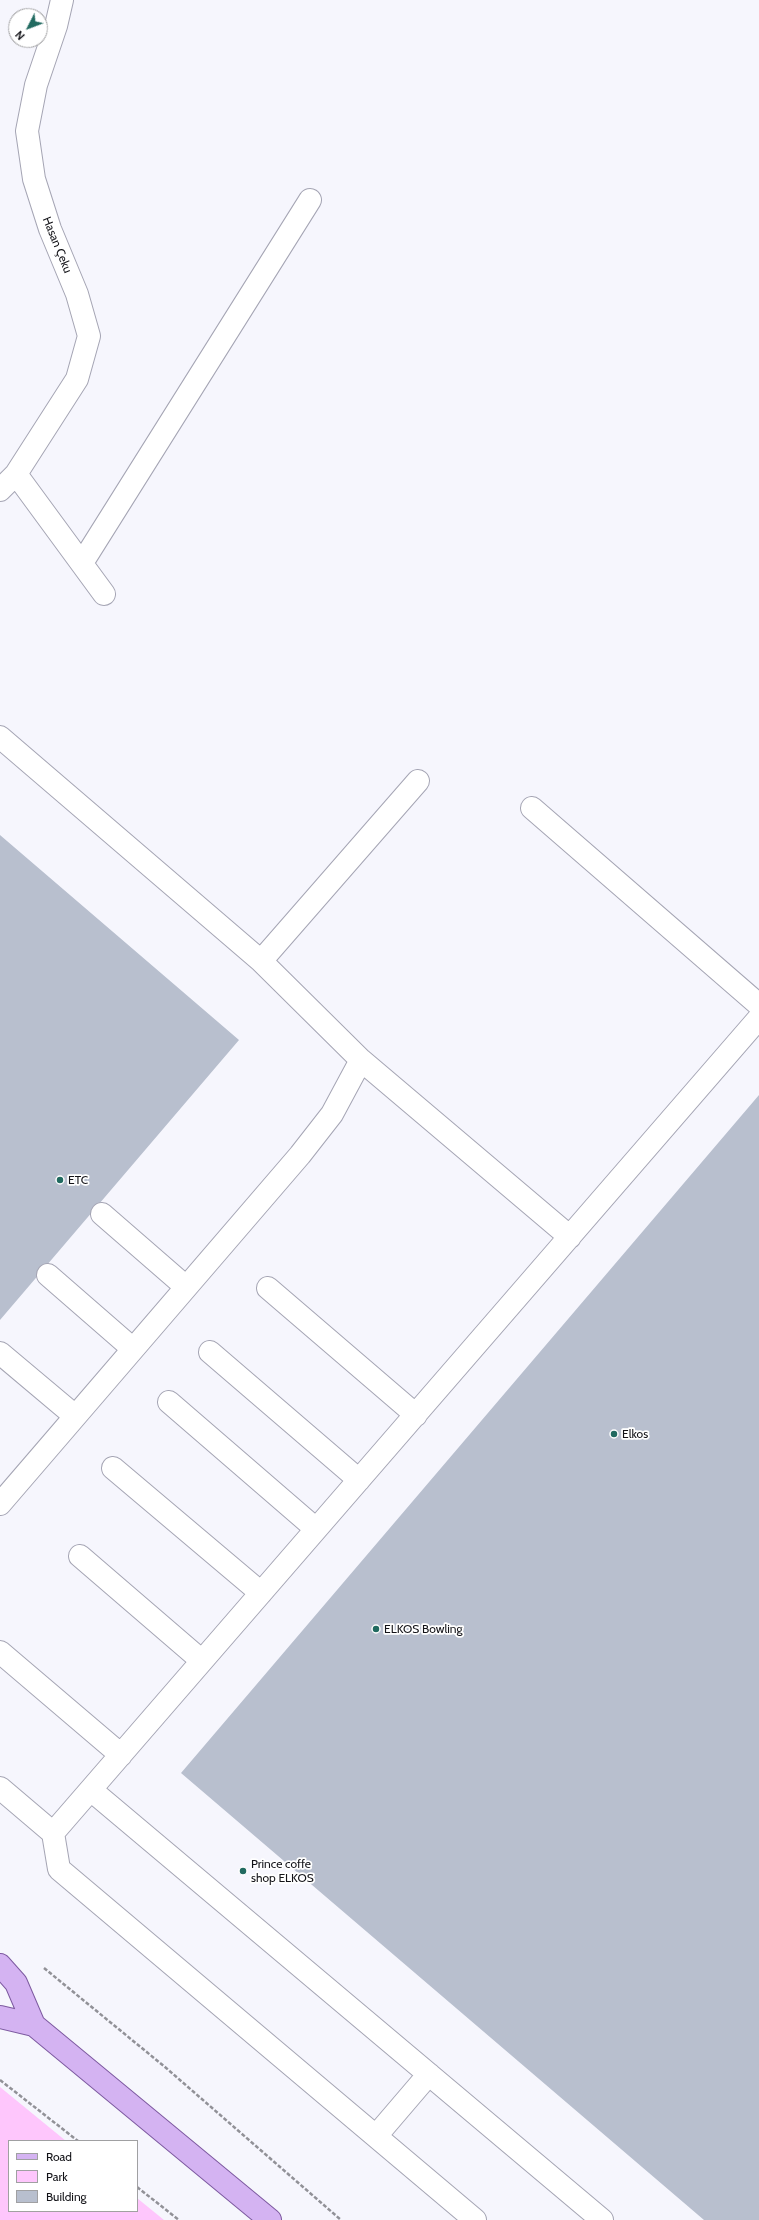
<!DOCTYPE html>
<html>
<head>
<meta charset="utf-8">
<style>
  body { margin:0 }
  #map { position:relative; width:759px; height:2220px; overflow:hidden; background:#f6f6fd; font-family:Cabin,sans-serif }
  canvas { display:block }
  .legend { position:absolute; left:8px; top:2140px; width:130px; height:72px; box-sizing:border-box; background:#fff; border:1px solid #a0a0a2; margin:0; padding:5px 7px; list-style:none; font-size:12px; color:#121217 }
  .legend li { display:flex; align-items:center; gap:8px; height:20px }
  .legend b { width:20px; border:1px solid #a0a0a2 }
  .north { position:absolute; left:8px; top:8px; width:40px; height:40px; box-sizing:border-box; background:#fff; border:1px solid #a0a0a2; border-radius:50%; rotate:228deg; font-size:11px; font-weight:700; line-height:16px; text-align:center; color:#121217 }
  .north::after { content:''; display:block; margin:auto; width:14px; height:18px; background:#216a60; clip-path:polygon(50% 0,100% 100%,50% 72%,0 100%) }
</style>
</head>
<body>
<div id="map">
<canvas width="759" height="2220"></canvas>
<ul class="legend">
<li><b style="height:5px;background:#d4b3f2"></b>Road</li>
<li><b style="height:11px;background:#fec6fc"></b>Park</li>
<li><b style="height:11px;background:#b8bfce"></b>Building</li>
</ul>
<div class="north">N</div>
</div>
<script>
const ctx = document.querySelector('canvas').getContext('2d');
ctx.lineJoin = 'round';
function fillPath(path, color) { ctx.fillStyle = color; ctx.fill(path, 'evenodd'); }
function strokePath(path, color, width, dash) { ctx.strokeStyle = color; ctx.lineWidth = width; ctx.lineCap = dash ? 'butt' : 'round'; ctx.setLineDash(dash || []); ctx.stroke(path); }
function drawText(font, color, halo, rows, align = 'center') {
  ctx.font = font + ' Cabin,sans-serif'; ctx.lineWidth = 3.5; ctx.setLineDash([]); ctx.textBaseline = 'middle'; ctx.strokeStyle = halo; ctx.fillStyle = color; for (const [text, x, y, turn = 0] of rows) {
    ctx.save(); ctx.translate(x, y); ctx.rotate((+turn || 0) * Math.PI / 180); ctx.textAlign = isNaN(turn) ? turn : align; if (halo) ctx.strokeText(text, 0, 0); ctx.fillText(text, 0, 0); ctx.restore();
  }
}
fillPath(new Path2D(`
  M0,2087L66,2141H9V2211H137V2198L164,2220H0Z`), '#fec6fc');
fillPath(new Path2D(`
  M0,835L239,1040L0,1320Z
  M759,1095V2220H704L181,1773Z`), '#b8bfce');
const minor = new Path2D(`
  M16,474L104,594
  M0,490L16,474L77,379L89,336L77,294L50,229L34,179L27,131L36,85L56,26L62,0
  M82,563L310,200
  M0,737L261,961L361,1060L332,1114L300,1155L0,1504
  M532,808L759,1005
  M261,961L418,781
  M361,1060L570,1237
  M102,1214L186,1287
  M48,1275L133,1349
  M268,1288L416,1415
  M210,1352L359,1480
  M0,1353L75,1416
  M169,1402L316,1529
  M113,1468L261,1593
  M80,1556L202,1661
  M0,1652L121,1755
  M0,1788L53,1833L759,1018
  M91,1790L602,2220
  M53,1833L59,1869L475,2220
  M376,2136L429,2074`);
const major = new Path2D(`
  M0,1965L16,1983L34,2025
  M0,2017L34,2025L270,2220`);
strokePath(minor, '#a5a5b4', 24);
strokePath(major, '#7d5aa0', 24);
strokePath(new Path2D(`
  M44,1968L165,2067L341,2220
  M0,2080L78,2141
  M137,2187L179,2220`), '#919197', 2.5, [4, 2]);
strokePath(minor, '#fff', 22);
strokePath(major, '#d4b3f2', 22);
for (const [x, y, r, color] of [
  [60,1180,4,"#216a60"],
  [614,1434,4,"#216a60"],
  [376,1629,4,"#216a60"],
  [243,1871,4,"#216a60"]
]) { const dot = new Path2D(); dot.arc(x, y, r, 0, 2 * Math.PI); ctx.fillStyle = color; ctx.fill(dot); strokePath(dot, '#fff', 1.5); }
drawText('12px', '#121217', '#fff', [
  ["Hasan Çeku",57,245,68]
]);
drawText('12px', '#121217', '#fff', [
  ["ETC",68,1180],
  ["Elkos",622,1434],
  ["ELKOS Bowling",384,1629],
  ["Prince coffe",251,1864],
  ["shop ELKOS",251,1878]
], 'left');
</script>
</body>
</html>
